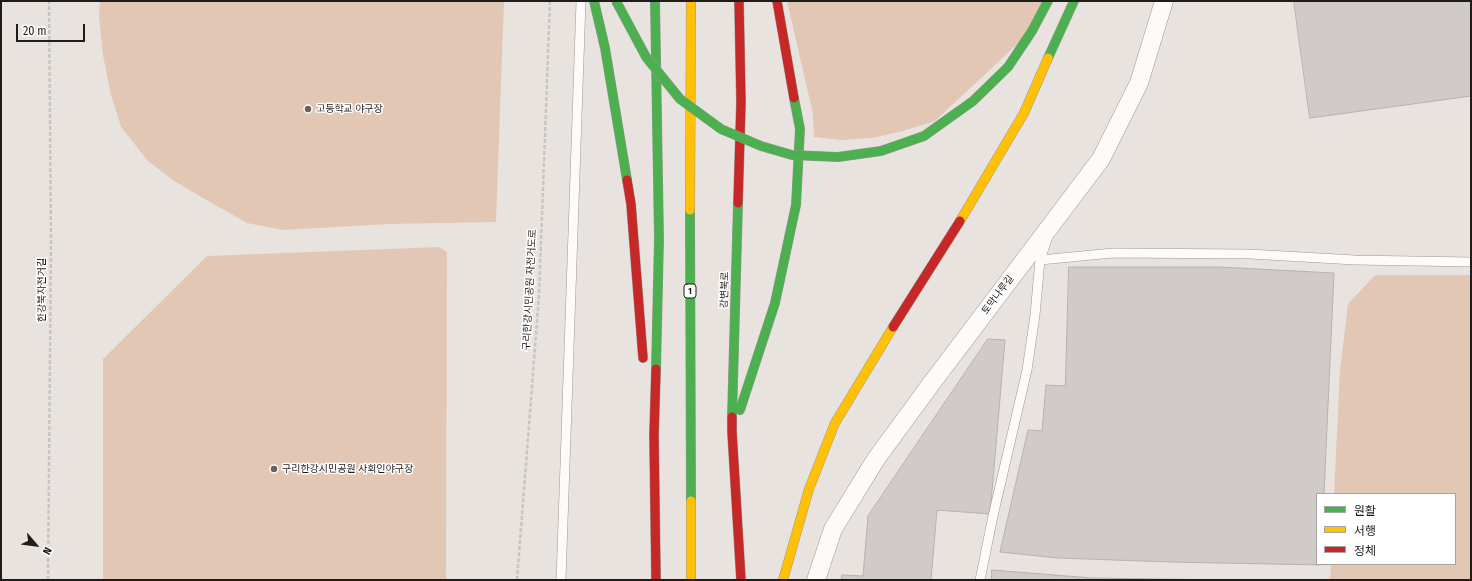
<!DOCTYPE html>
<html>
<head>
<meta charset="utf-8">
<style>
  body { margin:0 }
  #map { position:relative; width:1472px; height:581px; overflow:hidden; background:#e9e3df; font-family:"Fira Sans Condensed","Noto Sans KR",sans-serif }
  canvas { display:block }
  .frame { position:absolute; inset:0; border:2px solid #201c1a; pointer-events:none }
  .legend { position:absolute; left:1316px; top:493px; width:140px; height:72px; box-sizing:border-box; background:#fff; border:1px solid #a6a4a3; margin:0; padding:5px 7px; list-style:none; font-size:12px; color:#201c1a }
  .legend li { display:flex; align-items:center; gap:8px; height:20px }
  .legend b { width:20px; border:1px solid #a6a4a3 }
  .north { position:absolute; left:16px; top:525px; width:40px; height:40px; -webkit-text-stroke:3px #fff; paint-order:stroke; rotate:118deg; font-size:11px; font-weight:700; line-height:16px; text-align:center; color:#201c1a }
  .north::after { content:''; display:block; margin:auto; width:14px; height:18px; background:#201c1a; clip-path:polygon(50% 0,100% 100%,50% 72%,0 100%) }
  .scale { position:absolute; left:16px; top:24px; width:69px; height:18px; box-sizing:border-box; border:2px solid #201c1a; border-top:0; padding-left:5px; font-size:12px; line-height:14px; white-space:nowrap; color:#201c1a; -webkit-text-stroke:3px #fff; paint-order:stroke }
</style>
</head>
<body>
<div id="map">
<canvas width="1472" height="581"></canvas>
<div class="frame"></div>
<ul class="legend">
<li><b style="height:5px;background:#4caf50"></b>원활</li>
<li><b style="height:5px;background:#ffc107"></b>서행</li>
<li><b style="height:5px;background:#c62828"></b>정체</li>
</ul>
<div class="north">N</div>
<div class="scale">20 m</div>
</div>
<script>
const ctx = document.querySelector('canvas').getContext('2d');
ctx.lineJoin = 'round';
function fillPath(path, color) { ctx.fillStyle = color; ctx.fill(path, 'evenodd'); }
function strokePath(path, color, width, dash) { ctx.strokeStyle = color; ctx.lineWidth = width; ctx.lineCap = dash ? 'butt' : 'round'; ctx.setLineDash(dash || []); ctx.stroke(path); }
function drawText(font, color, halo, rows, align = 'center') {
  ctx.font = font + ' "Fira Sans Condensed","Noto Sans KR",sans-serif'; ctx.lineWidth = 3; ctx.setLineDash([]); ctx.textBaseline = 'middle'; ctx.strokeStyle = halo; ctx.fillStyle = color; for (const [text, x, y, turn = 0] of rows) {
    ctx.save(); ctx.translate(x, y); ctx.rotate((+turn || 0) * Math.PI / 180); ctx.textAlign = isNaN(turn) ? turn : align; if (halo) ctx.strokeText(text, 0, 0); ctx.fillText(text, 0, 0); ctx.restore();
  }
}
fillPath(new Path2D(`
  M100,1H504L496,222L390,224L283,230L247,223L208,201L174,181L148,161L121,127L110,91L103,55L99,16Z
  M787,1H1044L1024,38L935,121L903,131L872,138L841,140L814,137L813,114Z
  M439,247L447,252L446,580H103V359L207,256Z
  M1375,275H1471V580H1330L1331,564H1455V494H1334L1340,370L1348,304Z`), '#e3c7b5');
const building = new Path2D(`
  M1294,1H1471V96L1310,118Z
  M1069,267H1219L1334,273L1324,494H1317V564H1321V565L1171,562L1058,558L1000,552L1028,430L1042,431L1046,385L1065,386Z
  M988,339L1005,340L990,514L937,510L931,580H841L842,575L863,576L868,516Z
  M992,570L1092,578L1227,580H992Z`);
fillPath(building, '#d0cbc9');
strokePath(building, '#b6b2af', 1);
const lane = new Path2D(`
  M1040,260L1113,253L1250,254L1355,260L1471,262
  M561,580L581,1
  M980,580L993,516L1027,370L1035,315L1040,260L1047,239`);
const street = new Path2D(`
  M816,580L833,529L876,459L931,384L1101,159L1139,83L1164,1`);
const fast = new Path2D(`
  M594,1L605,48L627,180
  M655,1L659,239L656,369
  M1048,58L1074,1
  M924,136L973,101L1008,67L1032,31L1048,1
  M690,210L691,501
  M740,410L775,303L796,205L800,129L794,98
  M732,417L738,203`);
const slow = new Path2D(`
  M690,210L691,1
  M960,221L1024,113L1048,58
  M691,501V580
  M783,580L809,489L835,423L893,327`);
const jam = new Path2D(`
  M777,1L794,98
  M627,180L631,204L643,358
  M738,203L741,102L739,1
  M893,327L960,221
  M656,369L654,435L656,580
  M732,417V432L741,580`);
strokePath(lane, '#9c9895', 10);
strokePath(street, '#9c9895', 19);
strokePath(fast, '#9c9895', 10);
strokePath(slow, '#9c9895', 10);
strokePath(jam, '#9c9895', 10);
strokePath(new Path2D(`
  M48,580L51,244L49,1
  M517,580L539,296L550,1`), '#c7c5c3', 2.5, [4, 2]);
strokePath(lane, '#fcfbfa', 9);
strokePath(street, '#fcfbfa', 18);
strokePath(fast, '#4caf50', 9);
strokePath(slow, '#ffc107', 9);
strokePath(jam, '#c62828', 9);
const fastBridge = new Path2D(`
  M616,1L646,57L680,99L721,129L761,146L792,155L838,157L881,151L924,136`);
strokePath(fastBridge, '#9c9895', 10, []);
strokePath(fastBridge, '#4caf50', 9);
for (const [x, y, r, color] of [
  [308,109,4,"#66625f"],
  [274,469,4,"#66625f"]
]) { const dot = new Path2D(); dot.arc(x, y, r, 0, 2 * Math.PI); ctx.fillStyle = color; ctx.fill(dot); strokePath(dot, '#fff', 1.5); }
for (const [x, y, w] of [
  [690,291,12]
]) { const box = new Path2D(); box.roundRect(x - w / 2, y - 7, w, 14, 3); ctx.fillStyle = '#fff'; ctx.fill(box); strokePath(box, '#201c1a', 1); }
drawText('bold 9px', '#201c1a', null, [
  ["1",690,291]
]);
drawText('10px', '#201c1a', '#fff', [
  ["고등학교 야구장",316,109],
  ["구리한강시민공원 사회인야구장",282,469]
], 'left');
drawText('10px', '#201c1a', '#fff', [
  ["한강북자전거길",42,290,-90],
  ["구리한강시민공원 자전거도로",530,290,-87],
  ["강변북로",725,290,-88],
  ["토막나루길",998,295,-53]
]);
</script>
</body>
</html>
